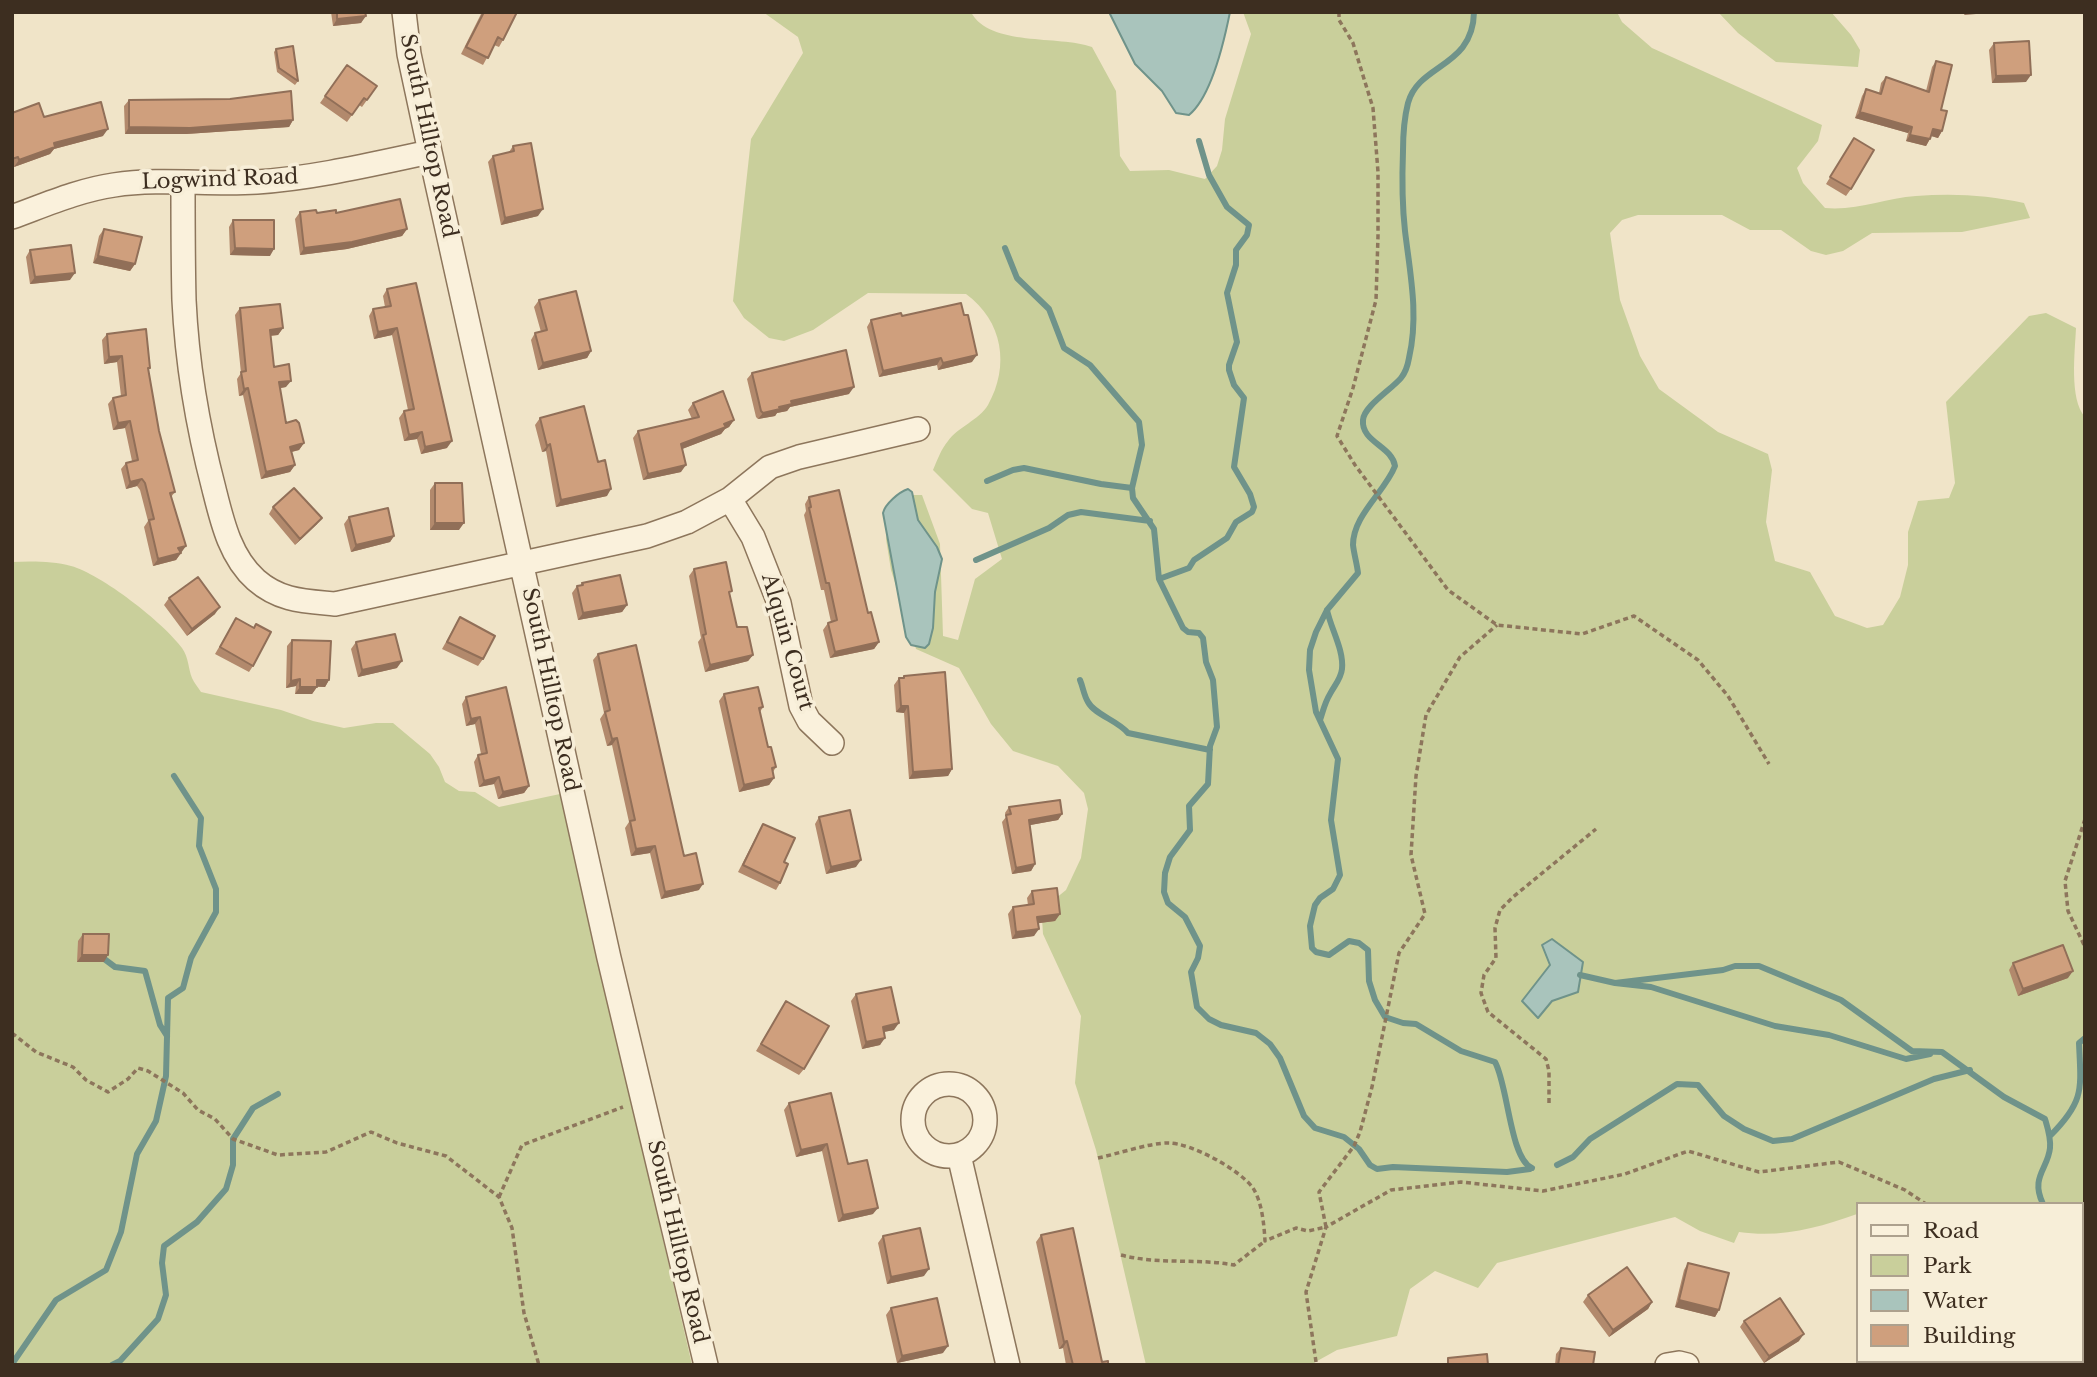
<!DOCTYPE html>
<html>
<head>
<meta charset="utf-8">
<style>
  body { margin:0 }
  #map { position:relative; width:2097px; height:1377px; overflow:hidden; background:#f0e4c8; font-family:"Libre Baskerville",serif }
  canvas { display:block }
  .frame { position:absolute; inset:0; border:14px solid #3d2e20; pointer-events:none }
  .legend { position:absolute; left:1856px; top:1202px; width:228px; height:161px; box-sizing:border-box; background:#f7eed8; border:2px solid #ada18e; margin:0; padding:9px 12px; list-style:none; font-size:21px; color:#3d2e20 }
  .legend li { display:flex; align-items:center; gap:14px; height:35px }
  .legend b { width:35px; border:2px solid #ada18e }
</style>
</head>
<body>
<div id="map">
<canvas width="2097" height="1377"></canvas>
<div class="frame"></div>
<ul class="legend">
<li><b style="height:9px;background:#faf1dc"></b>Road</li>
<li><b style="height:19px;background:#c9cf9b"></b>Park</li>
<li><b style="height:19px;background:#a9c4bc"></b>Water</li>
<li><b style="height:19px;background:#cf9f7d"></b>Building</li>
</ul>
</div>
<script>
const ctx = document.querySelector('canvas').getContext('2d');
ctx.lineJoin = 'round';
function fillPath(path, color) { ctx.fillStyle = color; ctx.fill(path, 'evenodd'); }
function strokePath(path, color, width, dash) { ctx.strokeStyle = color; ctx.lineWidth = width; ctx.lineCap = dash ? 'butt' : 'round'; ctx.setLineDash(dash || []); ctx.stroke(path); }
function drawText(font, color, halo, rows, align = 'center') {
  ctx.font = font + ' "Libre Baskerville",serif'; ctx.lineWidth = 7; ctx.setLineDash([]); ctx.textBaseline = 'middle'; ctx.strokeStyle = halo; ctx.fillStyle = color; for (const [text, x, y, turn = 0] of rows) {
    ctx.save(); ctx.translate(x, y); ctx.rotate((+turn || 0) * Math.PI / 180); ctx.textAlign = isNaN(turn) ? turn : align; if (halo) ctx.strokeText(text, 0, 0); ctx.fillText(text, 0, 0); ctx.restore();
  }
}
fillPath(new Path2D(`
  M763,12H971C989,47 1059,35 1092,47L1116,91L1120,156L1130,171L1169,170L1205,179L1217,166L1222,150L1225,119L1251,34L1243,12H1617L1622,22L1652,48L1822,125L1818,141L1797,168L1803,183L1825,208C1857,211 1885,198 1916,196C1953,193 1988,195 2024,203L2030,218L1962,232L1872,233L1843,251L1826,255L1811,251L1781,230H1750L1722,215H1638L1622,220L1610,233L1620,300L1640,356L1659,389L1718,432L1768,454L1772,470L1766,522L1775,561L1810,572L1835,616L1867,628L1883,625L1900,597L1908,565V532L1918,501L1949,498L1955,483L1946,402L2029,316L2046,313L2076,328C2075,352 2069,399 2085,417V1365H1913L1914,1361H2081V1204H1857V1214C1818,1228 1781,1238 1739,1232L1734,1243L1700,1231L1675,1217L1497,1263L1478,1288L1435,1271L1410,1289L1397,1336L1337,1350L1310,1365H1146L1096,1150L1075,1083L1081,1016L1043,934L1042,919L1050,903L1066,890L1081,858L1088,809L1084,793L1058,766L1013,751L991,724L959,668L916,649L891,570L886,539L890,504L905,495H922L940,544L943,636L958,640L975,579L1002,559L988,513L972,509L933,470C937,461 941,449 948,441C958,427 979,420 988,405C1010,366 1003,321 966,294L868,293L813,330L784,341L769,338L744,318L733,301L751,139L803,53L798,37Z
  M1718,12H1831L1851,35L1860,50L1858,67L1776,62L1738,33Z
  M12,562C31,561 53,561 71,566C101,574 164,623 182,648C189,658 188,668 192,678C194,683 198,687 201,692L281,710L313,721L344,728L376,723H393L430,754L439,767L445,782L459,791L475,792L499,807L560,794L692,1365H12Z`), '#c9cf9b');
const water = new Path2D(`
  M1109,12H1230C1224,42 1212,96 1189,115L1176,113L1162,91L1135,64Z
  M908,489L912,492L918,520L937,547L942,559L935,592L933,628L929,644L925,648L911,645L906,637L883,513C885,504 899,492 908,489Z
  M1552,939L1583,962L1578,992L1552,1001L1538,1018L1522,1001L1550,965L1542,945Z`);
fillPath(water, '#a9c4bc');
strokePath(water, '#6f938a', 2);
strokePath(new Path2D(`
  M1474,12C1473,68 1419,63 1408,103C1404,119 1403,135 1403,151C1402,177 1402,204 1405,231C1410,273 1419,315 1409,358C1408,364 1405,373 1401,378C1392,389 1364,406 1363,420C1361,442 1392,446 1395,466C1385,492 1353,515 1353,545C1354,554 1357,564 1358,573L1327,610L1316,632L1310,650L1309,670L1316,712L1338,759L1331,820L1340,875L1333,889L1320,898L1315,905L1310,926L1312,948L1316,952L1329,955L1349,941L1359,943L1368,950L1369,981L1375,1000L1385,1017L1403,1023L1416,1024L1461,1051L1495,1062C1508,1085 1510,1159 1532,1168
  M1005,248L1017,278L1049,309L1064,348L1090,365L1139,422L1142,445L1132,488L1133,498L1154,529L1159,579L1183,628L1188,632L1199,633L1203,638L1206,662L1213,680L1217,727L1210,746L1208,784L1189,806L1190,830L1170,857L1165,873L1164,892L1168,903L1185,917L1200,946L1198,958L1191,972L1197,1007L1209,1019L1221,1025L1256,1033L1270,1044L1280,1058L1304,1116L1315,1128L1344,1137L1359,1149L1370,1165L1377,1169L1393,1167L1507,1172L1530,1169
  M987,481L1013,470L1024,468L1101,484L1132,488
  M976,560L1049,528L1068,515L1081,512L1150,521
  M1159,579L1189,568L1194,560L1227,538L1236,522L1252,512L1254,507L1250,494L1234,467L1244,398L1234,385L1229,370V365L1237,342L1227,293L1236,265V250L1247,235L1249,225L1227,207L1209,175L1199,141
  M1080,680C1083,687 1084,696 1088,702C1095,715 1117,720 1128,733L1210,750
  M1320,720C1323,711 1325,702 1330,694C1334,686 1341,679 1342,669C1344,650 1331,629 1327,610
  M99,955L115,967L145,971L160,1025L167,1036
  M1580,975L1615,983L1651,987L1775,1026L1829,1035L1906,1059L1930,1054
  M1615,983L1723,970L1735,966H1759L1841,1000L1912,1051L1942,1052L2004,1097L2045,1119C2048,1129 2051,1138 2050,1148C2048,1169 2030,1177 2043,1204
  M2050,1136C2085,1101 2081,1089 2079,1043L2085,1038
  M1557,1165L1573,1157L1590,1139L1677,1084L1698,1085L1724,1116L1744,1129L1773,1141L1792,1139L1934,1079L1970,1070
  M2081,1341L2085,1342
  M12,1364L56,1300L106,1270L121,1232L137,1154L156,1121L166,1076L168,998L183,988L191,958L216,912V889L199,846L201,818L174,776
  M112,1365L120,1361L158,1319L166,1295L162,1263L164,1246L197,1222L226,1189L233,1165V1139L253,1108L278,1094
  M2049,1365L2051,1361`), '#6f938a', 6);
const street = new Path2D(`
  M404,12L409,54L430,152L609,958L706,1365
  M183,183C183,222 183,261 184,300C187,364 198,428 214,489C222,521 230,557 256,580C280,601 304,601 335,604L647,536L687,522L730,499L770,467L799,457L918,429
  M12,217C45,205 79,190 114,185C161,178 209,185 257,182C315,178 373,164 430,152
  M730,499L753,537L779,603L801,706L809,721L832,743
  M913 1120a36 36 0 1 1 72 0a36 36 0 1 1-72 0Z
  M959,1155L1008,1365
  M1667,1365L1679,1363L1687,1365`);
strokePath(street, '#8d765c', 26);
strokePath(new Path2D(`
  M1339,12V20L1353,43L1373,108L1378,172V236L1376,300L1353,388L1337,436L1355,465L1448,590L1497,625L1582,634L1634,616L1698,660L1728,696L1769,764
  M2085,819L2065,881L2068,911L2085,947
  M12,1033L36,1052L73,1067L86,1080L108,1092L128,1079L138,1068L148,1071L183,1093L198,1110L215,1119L233,1139L278,1155L326,1152L371,1132L397,1143L446,1156L499,1197L512,1228L524,1313L539,1365
  M1549,1103V1071L1546,1059L1488,1012L1481,993L1484,975L1496,958L1495,928L1500,910L1513,897L1596,829
  M1098,1158C1117,1154 1149,1143 1168,1143C1191,1143 1239,1169 1253,1188C1262,1202 1264,1224 1265,1241L1296,1228L1308,1231L1326,1227L1319,1192L1354,1146L1360,1132L1372,1087L1399,953L1425,914L1411,855L1416,776L1426,715L1460,657L1497,625
  M499,1197L522,1145L623,1107
  M1121,1255C1159,1265 1197,1258 1234,1265L1265,1241
  M2081,1308L2085,1307
  M1316,1362L1306,1292L1326,1227L1391,1190L1461,1182L1543,1191L1625,1174L1688,1151L1759,1172L1839,1162L1905,1190L1926,1204
  M2004,1365L2006,1361
  M2083,1365L2085,1361`), '#8d765c', 3.5, [5, 3.5]);
strokePath(street, '#faf1dc', 23);
fillPath(new Path2D(`
  M331,12H365L361,23L333,26Z
  M482,12H517L503,40L499,47L494,45L483,65L461,54Z
  M1994,43L2026,82L1992,83L1989,50Z
  M276,49L298,81L295,85L277,72L274,52Z
  M1936,61L1942,131L1938,138L1931,136L1926,146L1906,141L1908,133L1855,118L1862,96L1866,89L1879,93L1881,83L1886,77L1926,91L1932,67Z
  M347,65L377,86L362,107L359,105L347,122L320,103Z
  M129,100L293,120L289,127L186,134H125L124,106Z
  M12,113L44,117L103,136L54,149L50,154L14,167L12,164Z
  M1854,138L1851,189L1846,196L1826,184Z
  M513,146L538,216L501,225L488,162L493,156L509,152Z
  M300,212L336,213L407,229L402,236L347,249L300,255L295,219Z
  M233,220L270,256L230,255L229,227Z
  M104,229L135,264L130,271L93,263L99,236Z
  M30,250L70,280L30,284L26,257Z
  M387,289L447,448L421,454L417,439L404,441L399,418L404,411L408,410L392,335L374,339L369,316L373,309L385,307L383,296Z
  M539,300L591,351L587,358L538,370L531,340L535,333L541,332L534,307Z
  M240,308L283,328L278,335L270,336L274,367L286,387L280,388L286,423L304,443L299,450L292,452L295,465L290,472L261,479L243,395L239,396L237,379L241,373L235,315Z
  M902,316L972,362L938,370L937,365L879,377L867,327L871,320Z
  M107,334L150,368L148,371L159,431L175,492L171,497L181,553L176,560L153,566L144,527L148,521L140,490L137,486L126,489L121,469L126,463L132,461L125,428L113,430L108,404L113,398L121,396L117,362L104,364L102,340Z
  M752,373L849,394L790,407L787,411L777,413L775,416L758,419L756,417L747,379Z
  M693,403L734,420L729,427L725,429L721,434L682,449L681,472L643,480L633,438L638,431L692,419L688,410Z
  M540,418L598,462L607,496L556,507L546,451L542,452L535,425Z
  M435,483L459,530H430V490Z
  M809,497L868,613L879,642L874,649L830,658L823,630L828,623L831,622L824,590H821L804,515L806,511L805,504Z
  M273,507L317,524L295,545L269,514Z
  M349,517L394,536L390,542L351,552L344,524Z
  M694,569L730,595L737,627L753,655L748,661L705,672L698,642L701,638L689,576Z
  M582,583L627,605L622,612L578,620L572,593L577,586H580Z
  M169,598L215,614L187,636L164,605Z
  M460,617L483,659L478,666L442,649Z
  M236,618L253,627V666L249,672L215,654Z
  M292,640L329,680L325,687H317L312,694H295L296,686L286,688L287,646Z
  M356,642L397,668L358,677L351,649Z
  M598,654L684,856L699,890L661,899L650,853L631,856L625,828L629,822L612,745L607,746L600,719L604,713L593,660Z
  M904,676L952,769L948,776L909,779L904,713L896,712L894,685L899,678H902Z
  M724,694L763,707L760,712L768,747L776,767L773,772L774,778L769,785L739,792L719,701Z
  M466,697L529,786L524,793L498,799L494,784L479,787L474,762L478,755L481,754L475,724L466,726L462,704Z
  M1009,807L1062,814L1058,820L1030,825L1035,864L1031,871L1012,874L1002,822L1006,817L1005,813Z
  M819,817L856,867L826,874L815,824Z
  M763,824L784,862L780,883L776,890L738,872L759,831Z
  M1032,891L1060,914L1055,921L1038,923L1034,936L1012,939L1008,914L1013,907L1028,905L1027,898Z
  M83,934L104,962H77L78,941Z
  M2013,963L2068,978L2018,996L2009,970Z
  M856,994L894,1030L884,1032L880,1045L862,1049L851,1001Z
  M786,1001L804,1069L799,1075L756,1051Z
  M789,1103L848,1164L873,1214L838,1222L822,1151L796,1157L784,1110Z
  M1041,1235L1102,1362L1108,1365H1066L1063,1348L1059,1349L1036,1242Z
  M883,1236L924,1276L887,1284L878,1243Z
  M1688,1263L1719,1310L1715,1317L1675,1307L1684,1270Z
  M1588,1295L1652,1302L1648,1309L1609,1337L1583,1302Z
  M891,1308L943,1353L897,1363L886,1315Z
  M1744,1321L1799,1341L1764,1363L1740,1327Z
  M1561,1348L1593,1365H1555L1556,1354Z`), '#b2896c');
fillPath(new Path2D(`
  M1966,12H2000L1964,15Z
  M366,16L361,23L333,26L337,19Z
  M2031,75L2026,82L1992,83L1996,76Z
  M1860,112L1912,127L1908,133L1855,118Z
  M293,120L289,127L186,134H125L129,127Z
  M108,129L103,136L54,149L50,154L14,167L19,160L54,143Z
  M1933,129L1942,131L1938,138L1928,135Z
  M1910,135L1930,139L1926,146L1906,141Z
  M543,209L538,216L501,225L505,218Z
  M407,229L402,236L347,249L300,255L304,248Z
  M235,248L274,249L270,256L230,255Z
  M98,256L135,264L130,271L93,263Z
  M75,273L70,280L30,284L35,277Z
  M283,328L278,335L265,336L270,330Z
  M397,328L392,335L374,339L378,332Z
  M591,351L587,358L538,370L543,363Z
  M977,355L972,362L938,370L943,363Z
  M122,356L117,362L104,364L109,357Z
  M941,358L937,365L879,377L883,371Z
  M291,381L286,387L275,389L279,382Z
  M854,387L849,394L790,407L787,411L777,413L775,416L758,419L763,413L779,407L791,401Z
  M248,388L243,395L239,396L244,389Z
  M734,420L729,427L725,429L721,434L677,451L681,444L724,424Z
  M130,421L125,428L113,430L118,423Z
  M422,432L417,439L404,441L409,435Z
  M452,441L447,448L421,454L425,447Z
  M304,443L299,450L286,453L290,447Z
  M550,444L546,451L542,452L547,446Z
  M295,465L290,472L261,479L266,472Z
  M686,465L681,472L643,480L648,474Z
  M142,479L137,486L126,489L130,482Z
  M611,489L607,496L556,507L561,500Z
  M322,518L317,524L295,545L300,539Z
  M435,523H464L459,530H430Z
  M394,536L390,542L351,552L356,545Z
  M186,546L176,560L153,566L158,559L178,548Z
  M627,605L622,612L578,620L583,613Z
  M220,607L215,614L187,636L192,629Z
  M879,642L874,649L830,658L835,652Z
  M753,655L748,661L705,672L710,665Z
  M402,661L397,668L358,677L362,670Z
  M300,679L296,686L286,688L291,681Z
  M317,680H329L325,687L312,686Z
  M300,687H317L312,694H295Z
  M901,706H908L904,713L896,712Z
  M480,717L475,724L466,726L471,719Z
  M617,738L612,745L607,746L612,739Z
  M952,769L948,776L909,779L913,772Z
  M499,777L494,784L479,787L484,781Z
  M774,778L769,785L739,792L744,785Z
  M529,786L524,793L498,799L503,792Z
  M1062,814L1058,820L1025,826L1029,820Z
  M655,846L650,853L631,856L636,849Z
  M861,860L856,867L826,874L831,867Z
  M1035,864L1031,871L1012,874L1016,868Z
  M703,884L699,890L661,899L665,892Z
  M1060,914L1055,921L1033,924L1037,917Z
  M1039,929L1034,936L1012,939L1016,932Z
  M82,955H108L104,962H77Z
  M2073,971L2068,978L2018,996L2023,989Z
  M899,1023L894,1030L878,1033L883,1027Z
  M885,1038L880,1045L862,1049L866,1042Z
  M827,1144L822,1151L796,1157L801,1150Z
  M878,1208L873,1214L838,1222L843,1215Z
  M929,1269L924,1276L887,1284L891,1277Z
  M1679,1300L1719,1310L1715,1317L1675,1307Z
  M1652,1302L1648,1309L1609,1337L1613,1330Z
  M1804,1334L1799,1341L1764,1363L1769,1356Z
  M1067,1341L1063,1348L1059,1349L1064,1342Z
  M948,1346L943,1353L897,1363L902,1356Z`), '#916f58');
const building = new Path2D(`
  M337,12H365L366,16L337,19Z
  M484,12H517L503,40L498,37L488,58L466,47Z
  M2029,41L2031,75L1996,76L1994,43Z
  M293,46L298,81L279,68L276,49Z
  M1936,61L1952,65L1941,110L1947,111L1942,131L1933,129L1930,139L1910,135L1912,127L1860,112L1866,89L1881,94L1886,77L1929,92Z
  M347,65L377,86L367,100L364,98L352,115L325,96Z
  M291,91L293,120L190,128L129,127V100L230,99Z
  M101,102L108,129L54,143L55,147L19,160L18,157L12,159V113L39,103L44,117Z
  M1854,138L1874,150L1851,189L1830,177Z
  M531,143L543,209L505,218L493,156L514,151L513,146Z
  M400,199L407,229L352,242L304,248L300,212L316,210L317,213L336,210V213Z
  M233,220H274V249L235,248Z
  M104,229L142,237L135,264L98,256Z
  M71,245L75,273L35,277L30,250Z
  M416,283L452,441L425,447L422,432L409,435L404,411L414,409L397,328L378,332L373,309L391,306L387,289Z
  M576,291L591,351L543,363L535,333L547,330L539,300Z
  M961,303L964,315H968L977,355L943,363L941,358L883,371L871,320L901,313L902,316Z
  M280,304L283,328L270,330L274,367L289,364L291,381L279,382L286,423L296,420L299,423L304,443L290,447L295,465L266,472L248,388L244,389L241,372L246,371L240,308Z
  M146,329L150,368H148L159,431L175,492L170,493L186,546L178,548L181,553L158,559L149,520L154,519L145,483L142,479L130,482L126,463L138,460L130,421L118,423L113,398L126,395L122,356L109,357L107,334Z
  M846,350L854,387L791,401L792,404L779,407L780,409L763,413L761,411L752,373Z
  M723,391L734,420L724,424L726,427L681,444L686,465L648,474L638,431L699,417L693,403Z
  M584,406L598,462L605,460L611,489L561,500L550,444L547,446L540,418Z
  M435,483H462L464,523H435Z
  M294,488L322,518L300,539L273,507Z
  M839,490L868,613L871,612L879,642L835,652L828,623L837,620L829,583H826L809,508L811,507L809,497Z
  M388,508L394,536L356,545L349,517Z
  M726,562L732,591L729,592L737,627H747L753,655L710,665L703,635L706,634L694,569Z
  M620,575L627,605L583,613L577,586L583,585L582,583Z
  M198,577L220,607L192,629L169,598Z
  M460,617L495,636L483,659L447,642Z
  M236,618L254,628L256,624L271,632L253,666L220,647Z
  M395,634L402,661L362,670L356,642Z
  M292,640L331,641L329,680H317V687H300V679L291,681Z
  M636,645L684,856L696,853L703,884L665,892L655,846L636,849L630,821L635,820L617,738L612,739L605,712L610,710L598,654Z
  M945,672L952,769L913,772L908,706H901L899,678H904V676Z
  M506,687L529,786L503,792L499,777L484,781L478,755L487,753L480,717L471,719L466,697Z
  M758,687L763,707L759,708L768,747H771L776,767L772,768L774,778L744,785L724,694Z
  M1060,800L1062,814L1029,820L1035,864L1016,868L1006,815L1011,814L1009,807Z
  M850,810L861,860L831,867L819,817Z
  M763,824L795,838L784,862L788,864L780,883L743,865Z
  M1057,888L1060,914L1037,917L1039,929L1016,932L1013,907L1034,904L1032,891Z
  M83,934H109L108,955H82Z
  M2063,945L2073,971L2023,989L2013,963Z
  M891,987L899,1023L883,1027L885,1038L866,1042L856,994Z
  M786,1001L829,1026L804,1069L761,1044Z
  M831,1093L848,1164L867,1160L878,1208L843,1215L827,1144L801,1150L789,1103Z
  M920,1228L929,1269L891,1277L883,1236Z
  M1073,1228L1102,1362L1108,1361V1365H1073L1067,1341L1064,1342L1041,1235Z
  M1688,1263L1729,1273L1719,1310L1679,1300Z
  M1627,1267L1652,1302L1613,1330L1588,1295Z
  M937,1298L948,1346L902,1356L891,1308Z
  M1780,1298L1804,1334L1769,1356L1744,1321Z
  M1561,1348L1595,1352L1593,1365H1558Z
  M1487,1354L1488,1365H1448V1358Z`);
fillPath(building, '#cf9f7d');
strokePath(building, '#916f58', 2);
drawText('21px', '#3d2e20', '#f7eed8', [
  ["South Hilltop Road",428,136,78],
  ["Logwind Road",220,180,-2],
  ["Alquin Court",787,642,74],
  ["South Hilltop Road",550,690,78],
  ["South Hilltop Road",677,1242,77]
]);
</script>
</body>
</html>
